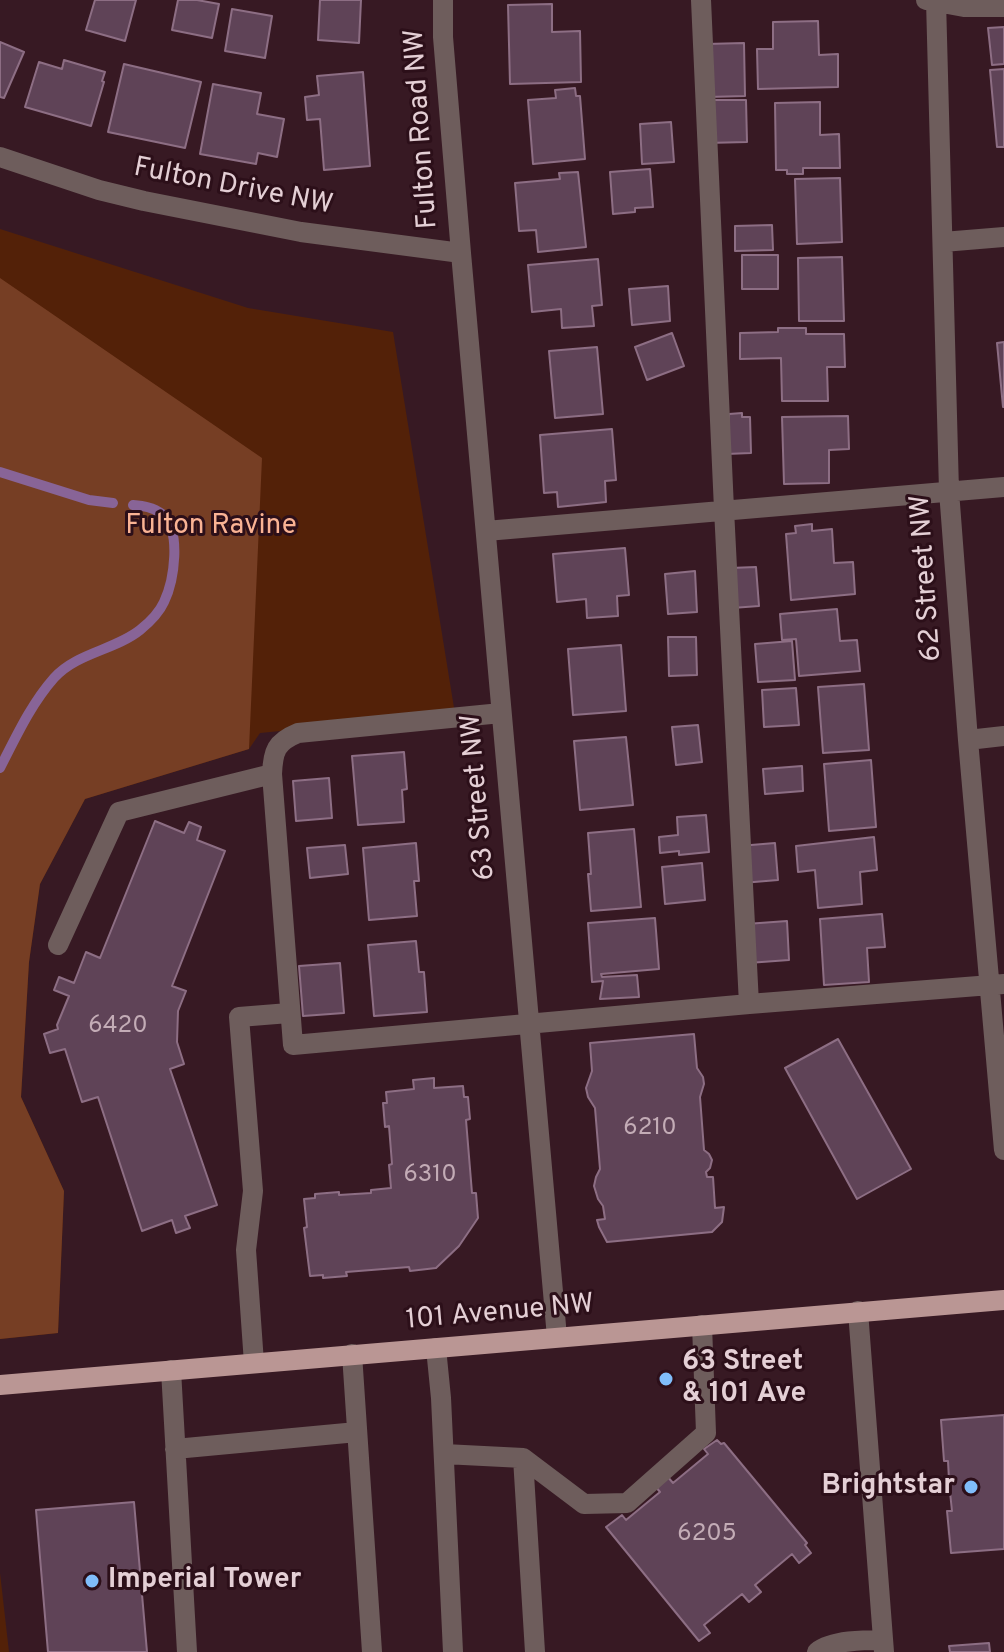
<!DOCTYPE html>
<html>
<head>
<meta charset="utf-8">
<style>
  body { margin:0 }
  canvas { display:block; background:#371923 }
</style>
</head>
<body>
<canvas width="1004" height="1652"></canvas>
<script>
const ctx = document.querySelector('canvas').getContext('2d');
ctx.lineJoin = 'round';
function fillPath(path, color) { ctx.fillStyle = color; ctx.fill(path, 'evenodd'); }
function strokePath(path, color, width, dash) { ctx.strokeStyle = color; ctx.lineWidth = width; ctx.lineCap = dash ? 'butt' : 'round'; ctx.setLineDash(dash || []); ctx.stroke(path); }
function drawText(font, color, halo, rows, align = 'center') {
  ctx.font = font + ' Overpass,sans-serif'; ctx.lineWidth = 6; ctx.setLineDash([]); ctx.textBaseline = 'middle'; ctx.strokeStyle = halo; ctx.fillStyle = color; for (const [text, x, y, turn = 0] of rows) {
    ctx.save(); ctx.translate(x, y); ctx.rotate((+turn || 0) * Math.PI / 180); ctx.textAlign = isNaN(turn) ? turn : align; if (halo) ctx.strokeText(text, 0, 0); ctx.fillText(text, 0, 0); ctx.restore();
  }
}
fillPath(new Path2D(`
  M0,229L248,308L393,332L455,714L260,733L249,749L85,799L40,884L29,962L21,1097L64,1191L58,1333L0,1339Z
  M0,1573L9,1652H0Z`), '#532108');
fillPath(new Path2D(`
  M0,278L262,458L249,749L85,799L40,884L29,962L21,1097L64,1191L58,1333L0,1339Z`), '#763e24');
strokePath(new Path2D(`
  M0,472L89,500L113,503
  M0,768C16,737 31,704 54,678C76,653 115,650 140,630C150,622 159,613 164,602C174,581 182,531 162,514C153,507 143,506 133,505`), '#886497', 10);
const building = new Path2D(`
  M95,0H136L125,41L86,30Z
  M178,0H197L219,4L212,38L172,30Z
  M320,0H361L359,43L318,40Z
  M552,4V32L580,31L581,82L510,84L508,5Z
  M232,9L272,16L265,58L225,51Z
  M818,21L819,55L838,54V87L758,89L757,49H773V22Z
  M1004,27V64L992,65L988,28Z
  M0,42L24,52L4,98L0,97Z
  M744,43L745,96L707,97L706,44Z
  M64,60L105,72L102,81L104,82L91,126L25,107L39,62L62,69Z
  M124,64L201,82L185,148L108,132Z
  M1004,69V147H997L990,70Z
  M363,72L370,166L324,170L320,119L307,120L305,97L319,95L317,76Z
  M213,84L261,93L257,114L284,119L277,157L258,153L256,164L200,154Z
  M575,88L576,96H580L585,159L533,164L528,100L556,98L555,90Z
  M705,100H746L747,142L706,143Z
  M820,102V135L839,134L840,168H803V174H787V170H776L775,103Z
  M671,122L674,162L642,164L640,124Z
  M650,169L653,207L635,208V212L613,214L610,172Z
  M578,172L586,247L538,252L536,230L519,231L515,183L560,179L559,173Z
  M840,178L842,242L797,244L795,179Z
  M772,225L773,250L735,251V226Z
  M742,255H778V289H742Z
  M842,257L844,321H799L798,258Z
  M598,259L602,305L592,306L594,326L562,328L561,309L532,312L528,265Z
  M668,286L670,321L632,325L629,289Z
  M778,328H806V334H844L845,367H827L828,401H782L781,358L740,359V333L778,332Z
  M672,333L684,366L647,380L635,347Z
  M1004,342V407H1003L997,343Z
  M597,347L603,414L555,418L549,351Z
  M742,413V417H750L751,453L726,454L729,414Z
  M848,416L849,449L829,450V483L784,484L782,417Z
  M612,429L616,480L605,481L606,502L558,507L557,492L544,493L540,435Z
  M812,524V531L832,529L834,563L853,562L855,594L791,600L786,534L796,533L795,526Z
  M625,548L629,595L617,596L618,616L587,618L586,599L557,602L553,554Z
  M756,567L759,606L732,608L730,568Z
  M695,571L697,612L668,614L665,574Z
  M837,609L840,641L857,640L860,671L799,676L796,639L782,640L780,614Z
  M668,637H696L697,675L669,676Z
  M792,641L795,680L758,682L755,644Z
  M621,645L626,711L573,715L568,649Z
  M864,684L869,750L823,753L818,687Z
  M796,688L799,725L764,727L762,690Z
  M698,725L702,762L676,765L672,727Z
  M626,737L633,805L580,810L574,741Z
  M404,752L407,789L402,790L404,822L358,825L352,756Z
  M871,760L876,827L829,831L824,764Z
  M802,766L803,791L765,794L763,769Z
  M329,778L332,818L296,821L293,781Z
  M706,815L709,852L679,855V851L660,853L659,837L678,835L677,817Z
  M155,821L184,833L189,822L201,827L197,840L225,851L172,986L186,991L178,1011L177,1042L184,1064L170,1069L217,1205L185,1216L190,1228L176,1233L172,1220L142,1231L98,1097L82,1102L65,1049L50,1053L44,1034L58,1029L57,1025L69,996L54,990L59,977L74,983L86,952L100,958Z
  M634,829L641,907L591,911L588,874H591L588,833Z
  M874,837L877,870L860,872L862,904L818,908L815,870L798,872L796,846Z
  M416,843L419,881H414L417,916L369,920L363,848Z
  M775,843L778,880L742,883L739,846Z
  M345,845L348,874L310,878L307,848Z
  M702,863L705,900L665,904L662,867Z
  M882,914L885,947L867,948L869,982L824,985L820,919Z
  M655,918L659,969L601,974L602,977L637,975L639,997L600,999L603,981L592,982L588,923Z
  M787,921L789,960L748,963L746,924Z
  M416,941L419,972H424L427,1012L374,1016L368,945Z
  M340,963L344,1013L303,1016L299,966Z
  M694,1034L697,1068L703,1077L704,1084L700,1097L704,1150L709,1154L712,1160L710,1168L706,1172L707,1177H713L715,1208L724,1207L722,1222L712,1232L607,1242L599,1227L597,1220L605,1219L603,1206L598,1199L594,1186L596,1177L600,1169L595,1108L588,1097L586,1088L592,1071L590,1043Z
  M838,1039L911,1169L857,1199L785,1068Z
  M434,1078V1088L463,1086L464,1097H468L470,1119L466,1120L472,1193H476L478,1218L459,1246L436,1268L410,1271L409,1267L346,1272L347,1276L323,1278V1275L310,1276L304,1228L307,1227L304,1199L315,1198V1194L339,1192V1195L371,1193V1190L391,1188L389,1165L392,1164L389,1126L385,1127L383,1103H387L386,1092L414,1089L413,1080Z
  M1004,1415V1549L951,1553L947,1511H952L950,1492L938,1493L937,1481L949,1480L948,1461H944L941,1420Z
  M717,1440L721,1444L724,1443L807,1543L805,1545L811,1553L799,1563L792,1554L755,1585L761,1592L749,1602L742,1594L704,1625L710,1633L699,1641L606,1527L622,1515L626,1520L660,1492L655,1486L667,1476L673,1483L708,1454L704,1449Z
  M134,1502L147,1652H48L36,1510Z
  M989,1643L990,1652H950L949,1646Z`);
fillPath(building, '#5f4357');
strokePath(building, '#8d6e84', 2);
strokePath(new Path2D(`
  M443,0V37L461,253L557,1337
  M701,0L724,509L749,1004
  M926,0L964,7H1004
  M936,0L949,491L968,740L1004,1150
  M0,157L99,190L144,201L301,232L461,253
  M943,242L1004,237
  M486,531L1004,487
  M501,713L298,733C276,742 273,751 272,774L293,1045L749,1004L1004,984
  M968,740L1004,736
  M58,945L119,812L272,774
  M858,1311L884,1652
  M436,1348L441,1398L453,1652
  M352,1354L372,1652
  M254,1363L246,1250L253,1191L239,1017L289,1013
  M171,1370L187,1652
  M175,1449L357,1432
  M444,1454L523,1458L535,1652
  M523,1458L584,1504L627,1503L706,1433L702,1325
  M817,1652C832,1640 865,1640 883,1640`), '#6e5d5c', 20);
strokePath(new Path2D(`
  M0,1385L1004,1300`), '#ba9694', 20);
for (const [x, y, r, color] of [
  [666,1379,8,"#80bdfa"],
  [971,1487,8,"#80bdfa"],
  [92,1581,8,"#80bdfa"]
]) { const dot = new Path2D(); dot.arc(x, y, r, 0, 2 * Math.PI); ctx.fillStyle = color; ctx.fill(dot); strokePath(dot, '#2c0f19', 3); }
drawText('24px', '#c3acb6', null, [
  ["6420",118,1027],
  ["6210",650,1129],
  ["6310",430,1176],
  ["6205",707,1535]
]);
drawText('28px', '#e4cfd5', '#2c0f19', [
  ["Fulton Road NW",423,129,-94],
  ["Fulton Drive NW",233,188,11],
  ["62 Street NW",928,578,-94],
  ["63 Street NW",480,797,-95],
  ["101 Avenue NW",500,1314,-5]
]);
drawText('28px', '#fab394', '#2c0f19', [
  ["Fulton Ravine",211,527]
]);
drawText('bold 28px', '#e4cfd5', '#2c0f19', [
  ["63 Street",682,1363],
  ["& 101 Ave",682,1395],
  ["Brightstar",955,1487,"right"],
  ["Imperial Tower",108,1581]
], 'left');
</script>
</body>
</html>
